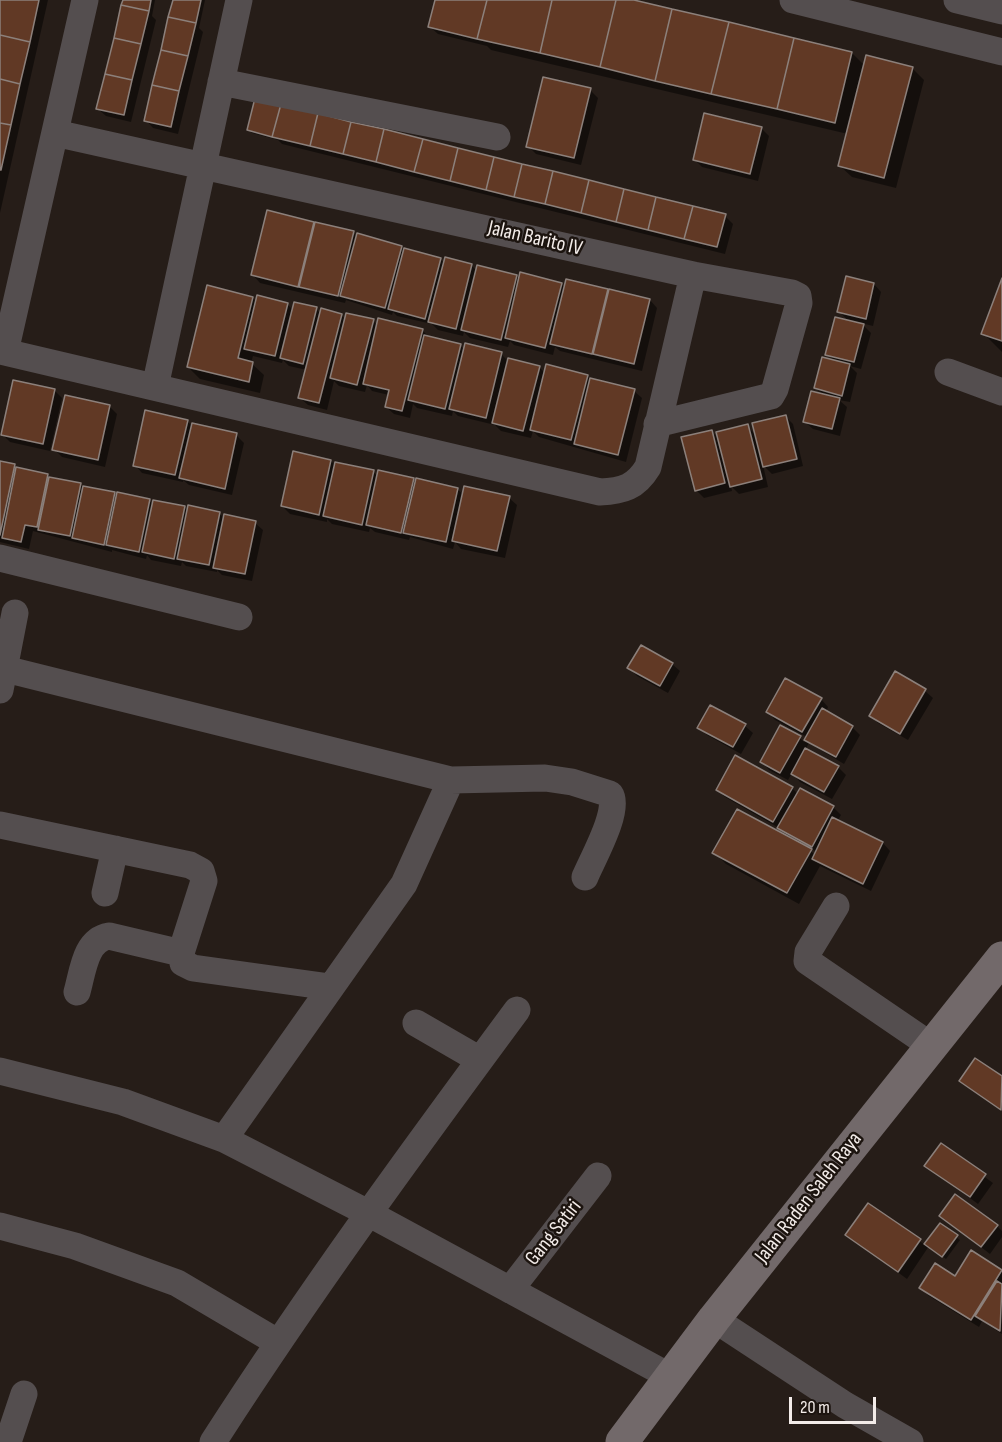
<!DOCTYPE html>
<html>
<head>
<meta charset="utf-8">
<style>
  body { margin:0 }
  #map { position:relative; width:1002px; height:1442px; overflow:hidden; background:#261d18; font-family:"Sofia Sans Condensed",sans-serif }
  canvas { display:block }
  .scale { position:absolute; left:789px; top:1397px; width:87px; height:27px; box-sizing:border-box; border:3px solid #f3ece9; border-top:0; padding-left:8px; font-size:18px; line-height:21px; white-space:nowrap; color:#f3ece9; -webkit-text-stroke:4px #1c140f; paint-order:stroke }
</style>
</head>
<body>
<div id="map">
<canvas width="1002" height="1442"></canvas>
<div class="scale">20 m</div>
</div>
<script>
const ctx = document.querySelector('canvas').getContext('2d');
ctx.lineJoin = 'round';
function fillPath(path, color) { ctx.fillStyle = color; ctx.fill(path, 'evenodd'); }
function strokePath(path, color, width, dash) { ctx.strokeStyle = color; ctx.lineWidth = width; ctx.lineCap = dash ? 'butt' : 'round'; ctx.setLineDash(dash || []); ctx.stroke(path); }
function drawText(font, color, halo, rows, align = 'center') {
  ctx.font = font + ' "Sofia Sans Condensed",sans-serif'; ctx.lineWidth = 5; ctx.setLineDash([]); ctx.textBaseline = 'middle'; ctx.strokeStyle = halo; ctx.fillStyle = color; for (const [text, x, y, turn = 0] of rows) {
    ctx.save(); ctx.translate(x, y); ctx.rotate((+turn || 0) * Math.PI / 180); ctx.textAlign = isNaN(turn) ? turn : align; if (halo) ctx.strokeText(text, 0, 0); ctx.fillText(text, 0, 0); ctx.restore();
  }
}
fillPath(new Path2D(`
  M0,0H48L0,213Z
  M124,0H155L152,16L156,20L131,122L106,116L98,109Z
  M174,0H205L199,28L203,32L178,134L153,128L146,120Z
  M436,0H627L852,53L865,66L912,68L924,80L896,188L852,177L840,166L848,134L491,50L487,46L438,34L430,27Z
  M590,90L598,98L581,165L536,154L528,146Z
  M761,128L769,136L758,181L702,167L694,159Z
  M249,130L725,216L733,224L725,254L282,144L278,140L252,133Z
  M268,212L353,233L357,237L440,259L445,264L471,265L477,271L516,276L520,280L561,284L565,288L567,280L650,300L657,308L642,371L560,351L555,347L553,355L514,345L510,341L508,347L470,338L464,332L463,336L438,330L432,324L397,316L393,312L392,315L346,300L345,303L260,283L253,275Z
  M1002,282V352L983,333Z
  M874,284L881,292L873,326L861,323L871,333L861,369L850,366L857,373L850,402L839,400L847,407L840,436L813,429L805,422L823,395L816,388L834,361L827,354L849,322L839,311Z
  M253,298L256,302L287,304L293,310L316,309L321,314L341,315L346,320L373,321L378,326L422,330L430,338L460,346L465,350L501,354L507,360L539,367L545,373L587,376L591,380L634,391L642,398L626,462L539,437L533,431L531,438L501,431L495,425L458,416L453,411L452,416L417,408L413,404L410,418L394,414L386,407L389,395L372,391L367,385L365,392L339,386L334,381L327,410L308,405L300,398L307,370L289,366L283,360L282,363L253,356L251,363L264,375L260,393L200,379L188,367Z
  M55,391L62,398L50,451L10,442L2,434Z
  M110,407L117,414L105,467L62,457L54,449Z
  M785,416L793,424L803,466L772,474L763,465L768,487L739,494L731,486L732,491L704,498L696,490L711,431L720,440L747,426L756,435Z
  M187,421L193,427L236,435L244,443L232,495L189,485L183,480V482L142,473L135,465Z
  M331,461L336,466L373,472L378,476L413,479L416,483L457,489L464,495L509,498L517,505L505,558L461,549L455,542L453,549L410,537L409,540L375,532L370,528L369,532L332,524L327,519V522L290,514L282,506Z
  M0,462L117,496L149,500L153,505L184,507L188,511L219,513L225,519L255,523L263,530L252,581L222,575L217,570V572L186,566L182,562L181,566L151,560L147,555L146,559L112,550V552L33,531L29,549L0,542Z
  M672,664L680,671L668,693L637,676L629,668Z
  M895,673L925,691L933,698L908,740L878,723L870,715Z
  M821,699L828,707L826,712L852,727L860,735L844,764L809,743L805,750L838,767L846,775L832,799L800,782L792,773L788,780L769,770L762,762L800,738L804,742L807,737L775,720L768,712Z
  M745,726L753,733L741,754L707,735L699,727Z
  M792,788L798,794L833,807L841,815L837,822L883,843L890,851L871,891L820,866L799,904L726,864L714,852L790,838L779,828L725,797L717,790ZM808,847L817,852L815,855L807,848Z
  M975,1060L1002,1078V1111L961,1081Z
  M941,1145L993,1183L978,1204L926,1165Z
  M868,1205L925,1245L940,1225L960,1240L946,1259L929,1246L907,1279L847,1235Z
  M941,1216L997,1226L1002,1231V1237L990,1254Z
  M972,1253L1002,1271V1334L982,1321L979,1327L929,1296L921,1288L955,1278Z`), '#0007');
const building = new Path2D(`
  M0,0H39L30,42L0,35Z
  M123,0H151L149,11L121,5Z
  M173,0H201L196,23L168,17Z
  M435,0H487L477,39L428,27Z
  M487,0H552L540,53L477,39Z
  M552,0H616L600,67L540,53Z
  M616,0H634L672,9L655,81L600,67Z
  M121,5L149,11L141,44L114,38Z
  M672,9L729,22L711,94L655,81Z
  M168,17L196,23L188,56L161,50Z
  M729,22L794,38L777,109L711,94Z
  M0,35L30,42L20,84L0,79Z
  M114,38L141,44L132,80L105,74Z
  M794,38L852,52L835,123L777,109Z
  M161,50L188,56L179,91L152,85Z
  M866,55L913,67L884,178L838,166Z
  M105,74L132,80L124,115L96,109Z
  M543,77L591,88L574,158L526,147Z
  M0,79L20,84L11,125L0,123Z
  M152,85L179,91L171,127L144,121Z
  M255,98L281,104L272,137L247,130Z
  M281,104L318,113L310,146L272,137Z
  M318,113L351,122L343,154L310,146Z
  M704,113L762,127L750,174L693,160Z
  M351,122L384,129L376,162L343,154Z
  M0,123L11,125L1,170H0Z
  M384,129L423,139L414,172L376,162Z
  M423,139L458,148L450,181L414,172Z
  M458,148L494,157L486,190L450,181Z
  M494,157L522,164L514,197L486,190Z
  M522,164L553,171L545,204L514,197Z
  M553,171L589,180L581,213L545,204Z
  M589,180L624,189L616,222L581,213Z
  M624,189L656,197L648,230L616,222Z
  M656,197L693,206L684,239L648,230Z
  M693,206L726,214L717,247L684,239Z
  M267,210L314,222L298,287L251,275Z
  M315,222L354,231L338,296L299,287Z
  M357,233L402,246L385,308L340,296Z
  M404,248L441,258L425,319L388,309Z
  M445,257L472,264L456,329L428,322Z
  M477,265L517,275L501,340L461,330Z
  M520,272L562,283L545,348L505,338Z
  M846,276L874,283L866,319L837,312Z
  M1002,278V341L981,334Z
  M566,279L608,289L592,354L550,344Z
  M207,285L253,297L238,358L253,362L249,382L187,367Z
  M609,289L650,299L634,364L593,354Z
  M257,295L288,303L275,356L244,349Z
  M294,302L317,307L303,364L280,358Z
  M321,308L342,314L319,403L298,398Z
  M346,313L374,319L357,385L330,378Z
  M835,317L864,324L854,362L825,355Z
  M378,318L423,329L402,411L385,407L389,390L363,384Z
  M424,335L461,344L445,409L408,400Z
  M465,343L502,352L486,418L449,409Z
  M822,357L850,364L842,396L814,388Z
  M508,358L540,366L523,431L492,423Z
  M546,364L588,375L571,440L530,430Z
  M590,378L635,389L618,455L574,444Z
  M13,380L55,389L43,444L1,435Z
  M811,391L840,398L832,429L803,422Z
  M65,395L110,405L98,460L52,450Z
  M145,410L188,420L175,475L133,466Z
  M786,415L797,459L763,467L752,423Z
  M192,423L237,433L225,489L179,478Z
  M748,424L762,479L730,487L716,432Z
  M712,430L725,483L695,491L681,437Z
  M293,451L331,460L319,515L281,506Z
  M0,461L15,464L0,535Z
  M335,462L374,470L362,525L323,516Z
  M16,467L48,474L37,527L25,525L21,542L2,538Z
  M378,470L414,478L401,533L366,525Z
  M49,477L81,483L70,536L38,530Z
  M416,478L458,488L446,542L403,533Z
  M83,486L115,492L104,545L72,538Z
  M464,486L510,496L497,551L452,541Z
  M117,492L150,499L139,552L106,545Z
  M153,500L185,506L174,559L142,552Z
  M188,505L220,512L209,565L177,559Z
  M224,514L256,521L245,574L213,568Z
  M641,645L673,663L660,686L627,668Z
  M895,671L926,689L900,734L869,716Z
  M785,678L822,698L802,732L766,712Z
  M710,705L746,724L733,747L697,728Z
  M822,708L853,726L836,757L804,740Z
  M780,725L801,736L780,773L760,762Z
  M805,748L839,766L824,792L791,774Z
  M735,755L793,787L773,822L716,790Z
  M800,788L834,806L812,847L777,828Z
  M737,809L812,849L787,893L712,853Z
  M832,817L883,842L863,884L812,859Z
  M975,1058L1002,1076L1001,1110L959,1081Z
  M941,1143L986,1174L970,1197L924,1166Z
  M955,1194L998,1225L981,1247L939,1216Z
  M868,1203L921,1239L898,1272L845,1235Z
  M940,1223L958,1235L942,1257L924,1244Z
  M971,1250L1002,1270L971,1320L919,1288L935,1263L955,1276Z
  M997,1281L1002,1284L1000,1331L975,1316Z`);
fillPath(building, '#613925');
strokePath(building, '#8c807b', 1.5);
strokePath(new Path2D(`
  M793,0L1002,52
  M957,0L1002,11
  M221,82L497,137
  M55,133L693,275L792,293L798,296L799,303L775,389L771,396L657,424
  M0,351L600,492C623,491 636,487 648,467L693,275
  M5,352L85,0
  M948,372L1002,392
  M155,387L239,0
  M0,558L239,617
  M5,669L451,780L545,778L572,782L610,794C621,809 592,860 585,877
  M0,690L15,613
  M0,825L190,865L201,871L204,881L181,953L183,963L193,968L330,987
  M105,893L115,849
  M836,906L808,952L807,961L930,1045
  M77,992C83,971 85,940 109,936L181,953
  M416,1023L480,1060
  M0,1071L123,1102L224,1139L368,1213L671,1377
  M224,1139L404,884L451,780
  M0,1226L75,1246L177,1283L277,1342
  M510,1290L598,1176
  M714,1319L845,1405L910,1442
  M8,1442L24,1394
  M213,1442C308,1294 412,1152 517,1010`), '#544e4f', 27);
strokePath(new Path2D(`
  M622,1442L714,1319L1002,958`), '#72696a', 33);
drawText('21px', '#f3ece9', '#1c140f', [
  ["Jalan Barito IV",535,239,13],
  ["Jalan Raden Saleh Raya",809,1198,-52],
  ["Gang Satiri",554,1233,-52]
]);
</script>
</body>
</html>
